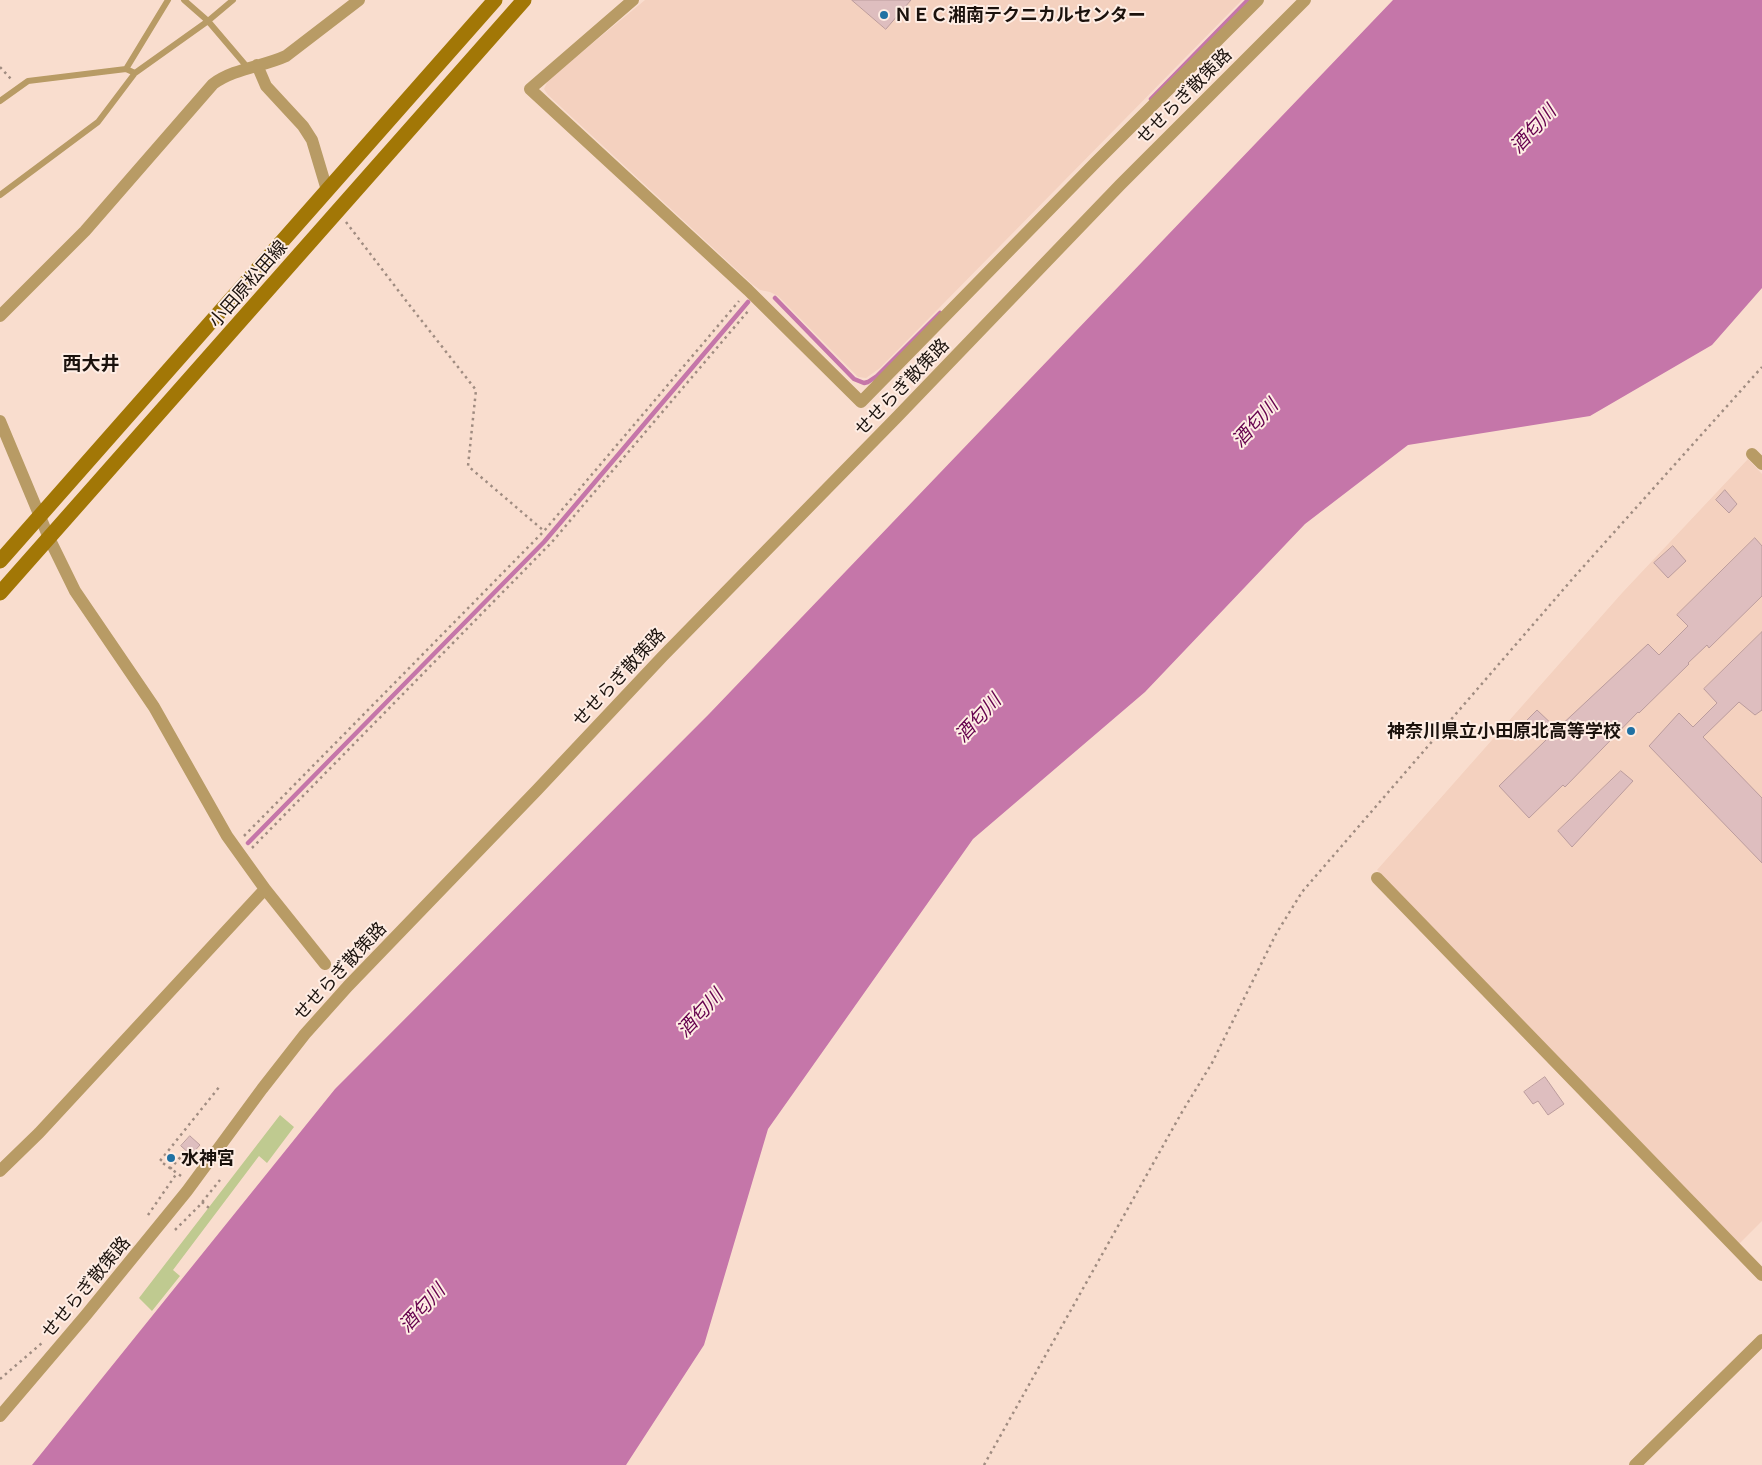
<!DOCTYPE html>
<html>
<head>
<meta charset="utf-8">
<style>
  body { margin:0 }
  canvas { display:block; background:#f9ddce }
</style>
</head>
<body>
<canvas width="1762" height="1465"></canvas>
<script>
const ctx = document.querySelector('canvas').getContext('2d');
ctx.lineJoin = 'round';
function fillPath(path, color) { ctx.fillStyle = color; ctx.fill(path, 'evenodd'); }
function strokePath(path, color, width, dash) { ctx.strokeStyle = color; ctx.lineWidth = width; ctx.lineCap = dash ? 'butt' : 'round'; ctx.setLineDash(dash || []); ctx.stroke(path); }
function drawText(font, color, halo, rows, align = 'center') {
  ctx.font = font + ' Barlow,"Noto Sans JP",sans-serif'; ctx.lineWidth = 4; ctx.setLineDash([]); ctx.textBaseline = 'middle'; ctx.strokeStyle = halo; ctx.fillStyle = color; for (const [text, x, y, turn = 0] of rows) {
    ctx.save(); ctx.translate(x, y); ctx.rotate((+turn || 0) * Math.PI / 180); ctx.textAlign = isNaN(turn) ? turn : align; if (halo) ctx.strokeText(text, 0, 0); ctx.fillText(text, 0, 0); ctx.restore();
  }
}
fillPath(new Path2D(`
  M645,0H1242L880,368L866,378L858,377L778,296L770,292L760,290L752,284L548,95L544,89L548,80Z
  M1748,459L1762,474V1221L1739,1244L1377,870L1622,593Z`), '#f4d1bf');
fillPath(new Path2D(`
  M280,1115L294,1127L267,1163L259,1156L173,1270L180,1276L152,1311L139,1298Z`), '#bfca90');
fillPath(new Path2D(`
  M1393,0H1762V288L1712,345L1590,416L1408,445L1305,524L1145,692L973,839L768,1129L704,1345L626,1465H32L335,1089L709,714Z`), '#c576a9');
strokePath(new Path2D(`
  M1151,99L1248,0
  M775,298L854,379L864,383L868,382L877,376L940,313
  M248,843L544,542L748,302`), '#c576a9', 4.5);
const building = new Path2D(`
  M852,0H911L886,29Z
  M1725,490L1737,504L1729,513L1716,500Z
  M1755,538L1762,546V596L1709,648L1707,645L1688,663L1689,664L1639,713L1638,712L1565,787L1563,785L1529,818L1499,786L1547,739L1527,720L1537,710L1557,729L1648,644L1659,655L1688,626L1677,615Z
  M1673,546L1686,561L1668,578L1654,563Z
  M1762,632V710L1755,715L1739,702L1703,737L1762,798V863L1649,746L1679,713L1693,727L1717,703L1704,689Z
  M1621,771L1633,781L1572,847L1558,831Z
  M1545,1077L1564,1104L1548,1115L1538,1101L1533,1104L1524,1092Z
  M190,1136L200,1145L191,1155L181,1146Z`);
fillPath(building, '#debebf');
strokePath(building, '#bb9c9d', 1);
strokePath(new Path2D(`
  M0,67L11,79
  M346,222L407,302L476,390L468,466L544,531
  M244,836L544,531L739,301
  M252,848L552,542L749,310
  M170,1169L185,1152
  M181,1176L160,1161L220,1086
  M202,1202L209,1208
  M148,1215L177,1173
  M175,1230L199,1206L220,1180
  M0,1379L42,1343
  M984,1465L1182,1112L1212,1063L1276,934L1302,892L1575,576L1762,367`), '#a08c81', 2.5, [2.5, 4]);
strokePath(new Path2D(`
  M184,0L208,21L248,68
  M126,69L168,0
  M0,101L28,81L126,69L135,73
  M0,195L98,122L135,73L208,21L233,0`), '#b89b65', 6);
strokePath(new Path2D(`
  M633,0L530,89L748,290L861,402L1096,162L1258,0
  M257,65L266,86L303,126L312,140L327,190
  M0,316L85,231L213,84C235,68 262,67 286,56L359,0
  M0,421L49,538L75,591L154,707L227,836L265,889L39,1133L0,1171
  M1752,454L1762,464
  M1377,878L1762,1275
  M265,889L325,964
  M0,1416L86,1315L187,1191L262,1089L305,1034L348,986L537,790L663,656L897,417L1120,185L1305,0
  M1635,1465L1762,1340`), '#b89b65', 12);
strokePath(new Path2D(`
  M0,561L495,0
  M0,593L524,0`), '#a27706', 15);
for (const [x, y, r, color] of [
  [884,15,5,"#2071a3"],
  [1631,731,5,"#2071a3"],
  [171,1158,5,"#2071a3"]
]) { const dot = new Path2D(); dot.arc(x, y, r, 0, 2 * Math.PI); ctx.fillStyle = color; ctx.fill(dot); strokePath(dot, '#feede4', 2); }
drawText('bold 18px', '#1b120d', '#feede4', [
  ["ＮＥＣ湘南テクニカルセンター",894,15],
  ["神奈川県立小田原北高等学校",1621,731,"right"],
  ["水神宮",181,1158]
], 'left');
drawText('18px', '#1b120d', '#feede4', [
  ["せせらぎ散策路",1184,96,-45],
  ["小田原松田線",248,284,-49],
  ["せせらぎ散策路",902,387,-46],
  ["せせらぎ散策路",619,677,-47],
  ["せせらぎ散策路",340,971,-47],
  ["せせらぎ散策路",86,1287,-50]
]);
drawText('italic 19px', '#65004d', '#feede4', [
  ["酒匂川",1533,129,-47],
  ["酒匂川",1255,423,-47],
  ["酒匂川",978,718,-47],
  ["酒匂川",700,1013,-47],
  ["酒匂川",422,1308,-47]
]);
drawText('bold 19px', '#1b120d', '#feede4', [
  ["西大井",91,364]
]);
</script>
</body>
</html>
